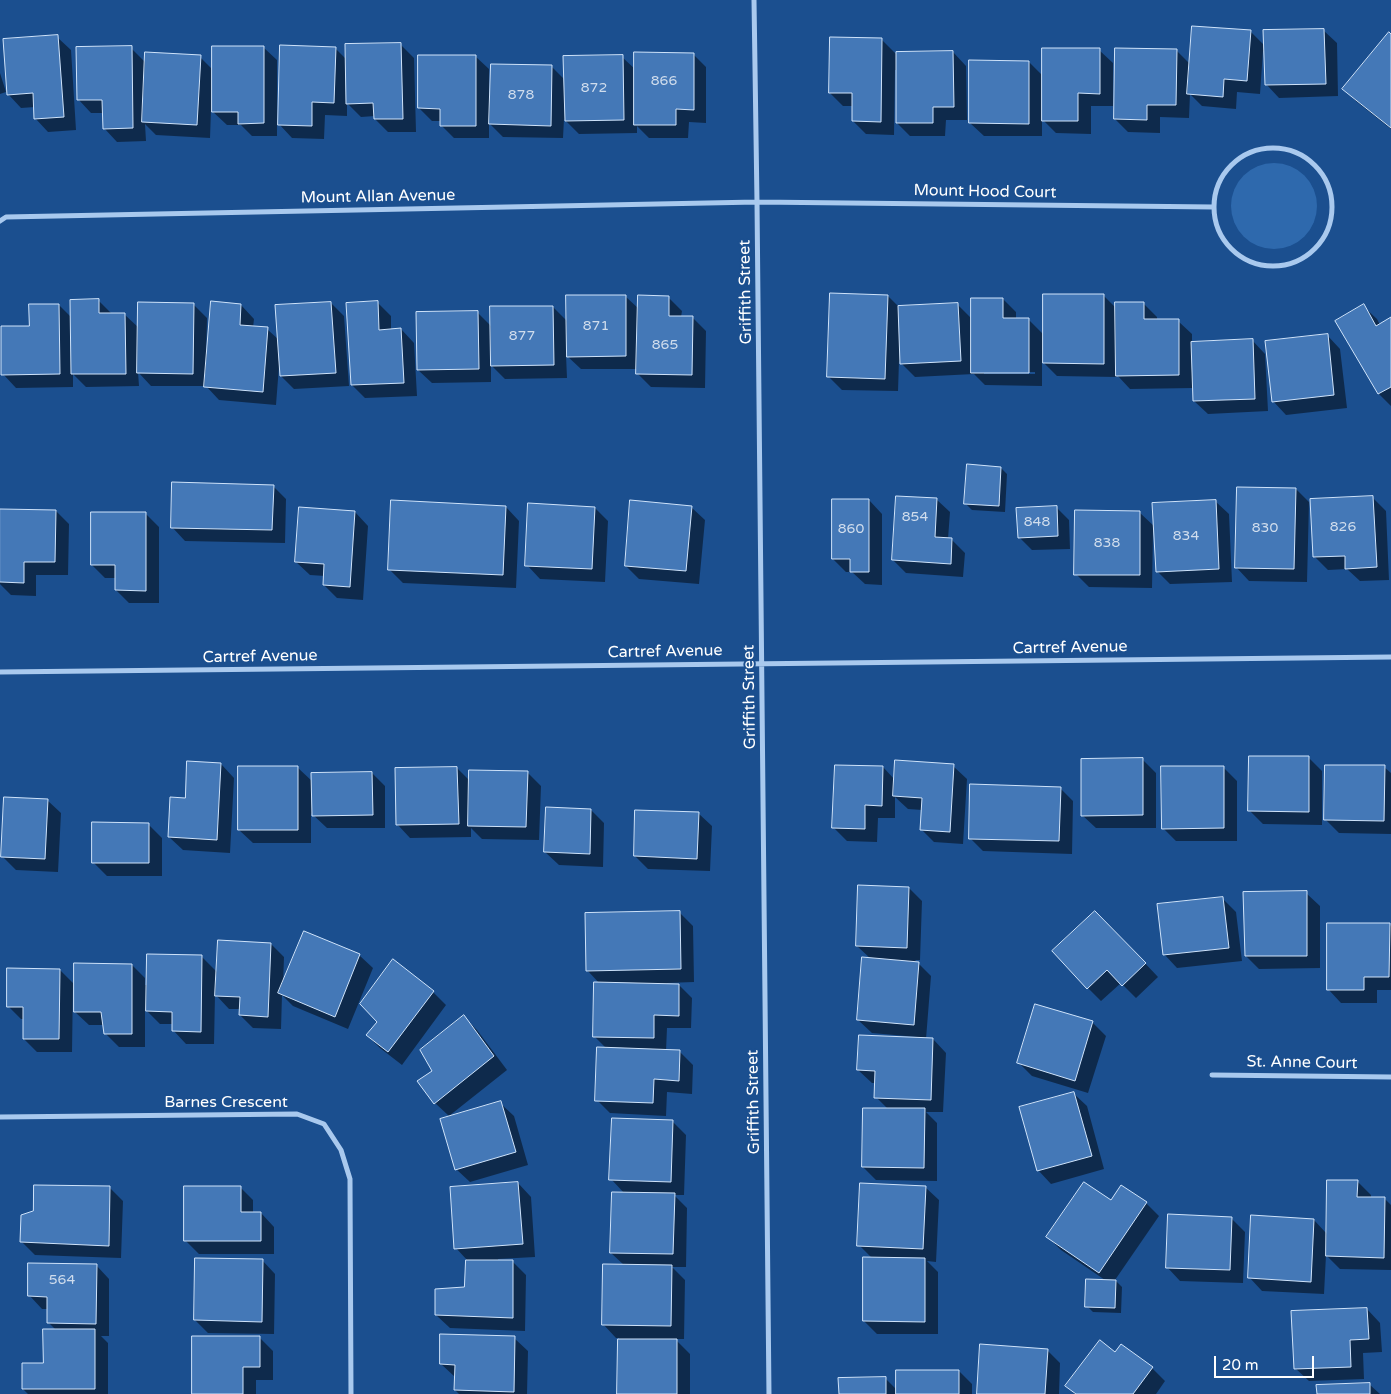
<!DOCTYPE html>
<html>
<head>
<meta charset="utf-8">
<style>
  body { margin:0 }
  #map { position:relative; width:1391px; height:1394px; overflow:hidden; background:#1b4f8f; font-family:"Varela Round",sans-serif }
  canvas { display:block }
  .scale { position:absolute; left:1214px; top:1356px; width:100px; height:22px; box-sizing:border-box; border:2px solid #fff; border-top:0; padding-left:6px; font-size:15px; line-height:18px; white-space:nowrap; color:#fff; -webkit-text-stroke:4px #1b4f8f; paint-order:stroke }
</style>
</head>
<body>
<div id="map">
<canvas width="1391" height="1394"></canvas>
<div class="scale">20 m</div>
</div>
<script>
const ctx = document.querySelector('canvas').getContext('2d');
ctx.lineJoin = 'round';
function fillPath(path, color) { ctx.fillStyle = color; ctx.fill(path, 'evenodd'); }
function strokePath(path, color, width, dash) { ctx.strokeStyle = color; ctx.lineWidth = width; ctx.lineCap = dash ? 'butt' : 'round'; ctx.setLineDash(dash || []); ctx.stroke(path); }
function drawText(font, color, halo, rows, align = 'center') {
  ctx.font = font + ' "Varela Round",sans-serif'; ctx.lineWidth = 4; ctx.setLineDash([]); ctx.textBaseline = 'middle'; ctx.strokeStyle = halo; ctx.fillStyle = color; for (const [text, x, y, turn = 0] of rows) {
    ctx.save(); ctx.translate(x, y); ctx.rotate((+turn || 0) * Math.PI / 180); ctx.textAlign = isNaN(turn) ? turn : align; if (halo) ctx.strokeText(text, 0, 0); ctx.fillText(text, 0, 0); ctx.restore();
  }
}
fillPath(new Path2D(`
  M1231 206a43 43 0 1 1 86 0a43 43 0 1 1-86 0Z`), '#2e69ad');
fillPath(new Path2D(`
  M1323,30L1337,43L1338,96L1279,98L1266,84L1265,51H1263L1260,94L1237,92L1236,109L1202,106L1190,94L1189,118L1160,117V133L1128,132L1115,119L1177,51L1190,64L1250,31L1265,46Z
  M1391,35V129L1357,102L1344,89Z
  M57,37L71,50L76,130L48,132L35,118V107L21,108L8,94Z
  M881,39L897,55L953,52L966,66L967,120H946L945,136H910L897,123V70H895L894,135L866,134L853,121V106H843L830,93Z
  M401,45L414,58L416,132H388L375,119V116L361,117L347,103V116L325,115L324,139L292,138L279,124L335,48L347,60Z
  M263,47L277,60V136H252L241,125H227L211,110L210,138L156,135L145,124L146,141L117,142L104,128V113H91L78,99L131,48L146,63L200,57L213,70Z
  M1099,50L1113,63V106H1091V134L1056,133L1042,119V136H984L970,123L1029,62L1043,76Z
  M693,54L706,67V123L689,122L688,138H649L637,126V133L579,134L564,119L563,138L503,137L489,123V138H454L441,125V121H432L419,108L475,56L489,69V94H491L551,66L565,80L622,57L636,70Z
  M0,73L6,92L0,94Z
  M625,296L639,309L668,297L682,311L681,317L693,318L706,331L705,388L651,387L637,373V369H581L566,355L567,378L505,379L491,365V382L432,383L418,370L477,312L492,327L553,307L568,322Z
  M888,296L899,307L958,305L972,319L1003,299L1016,312V319L1029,320L1044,335L1104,296L1117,309L1144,304L1157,317V321H1178L1192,334V343L1252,340L1265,354L1268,411L1208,414L1194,401V388L1130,389L1117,375V377L1057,376L1042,361V386L985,385L974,374L915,377L899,361L898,391L842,390L828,376ZM984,372H1035V374H984Z
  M98,300L112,314H124L139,328L193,304L207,318L206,354H208L241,305L254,319L253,328L267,329L279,340L331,303L344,316L349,386L294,389L281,376L280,366H279L276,405L219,400L206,386H151L138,372L139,386L86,387L73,374V387L16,388L3,374L30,327L59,305L72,318Z
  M377,302L391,316V330L401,329L414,343L417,396L365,398L352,385Z
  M1363,306L1377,319L1380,325L1391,318V406L1379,394L1337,321Z
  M1327,335L1340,349L1347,408L1286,415L1273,401Z
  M1001,468L1007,474L1005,512L972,510L966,504Z
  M273,486L286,499L285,543L185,541L172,527Z
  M1296,489L1309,502L1307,582L1249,581L1236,567Z
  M1373,498L1386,511L1389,580L1360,581L1347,569L1328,570L1314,556Z
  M936,499L950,512L948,539L952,540L965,553L963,577L906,573L893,560Z
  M869,500L882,514V585L865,584L852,572H846L833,559Z
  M1215,501L1229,514L1232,582L1170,584L1157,571L1155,531H1153L1152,588L1089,587L1076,574L1139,512L1155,527Z
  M506,507L519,521L516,588L403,583L389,569Z
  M691,507L705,520L699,584L639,579L626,566Z
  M1056,507L1069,520L1070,549L1032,550L1019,537Z
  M595,508L608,521L605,582L540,579L527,565Z
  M0,510L56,511L69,524L68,575H36V596L11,595L0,584Z
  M355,512L368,526L363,600L337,598L324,585L325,576L310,575L296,562Z
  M145,513L159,527V603H129L116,590V578H105L92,565Z
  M1309,758L1322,771V825L1263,824L1250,811Z
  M1143,760L1156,773V828H1096L1082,815Z
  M221,764L234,778L230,853L183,850L169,837L186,800Z
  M953,766L967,779L963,844L934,842L921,829L922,810L908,809L895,797V818H878L877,842L847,841L833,827L883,767L895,780Z
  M297,767L313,782L372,773L385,786V828H327L311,813V843H253L239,830Z
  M1384,767L1391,773V834L1339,833L1326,820Z
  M457,768L470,781L528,773L541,786L539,840L482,839L471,828V837L410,838L397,824Z
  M1224,768L1237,781V841H1176L1163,828Z
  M1060,788L1073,801L1072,854L983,851L970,838Z
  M47,800L61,813L58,872L16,870L3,857Z
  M591,810L604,823L603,867L559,865L545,852Z
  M698,813L712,826L710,871L648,869L635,856Z
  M149,825L162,838V876H107L93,862Z
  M909,888L922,901L920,960H915L931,976L926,1039H933L946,1053L943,1112H926L937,1123V1181L876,1180L863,1167L888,1109L876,1097V1083H872L858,1070L917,1039V1037L872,1033L858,1020L871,959L857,946Z
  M1306,893L1320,906V968L1259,969L1246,956Z
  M1223,899L1236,912L1242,961L1177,968L1164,954Z
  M680,913L693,926L694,982L667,983V985H679L692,998L691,1028H667L666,1051L680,1052L693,1065L692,1094L667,1092L666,1116L610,1113L597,1100L607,1049L595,1037L600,984L587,970Z
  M1389,924L1391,926V990H1377V1003H1341L1328,989Z
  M1109,925L1158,977L1136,998L1121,983L1101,1001L1088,988Z
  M271,944L284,957L283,985L359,955L373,968L348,1029L293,1006L282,995L281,1029L253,1028L240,1015V1009H229L215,994L214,1044H186L173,1030V1024H160L145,1009V1047H119L106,1034L104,1025H89L75,1012L132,965L145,978V985H147L202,957L217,972Z
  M60,970L73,983L72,1052H37L24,1039V1019H21L8,1006Z
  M433,992L446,1005L402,1065L380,1048L367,1035Z
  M464,1017L477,1030L507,1070L449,1116L435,1103L433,1072Z
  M1092,1022L1106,1036L1088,1093L1032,1076L1019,1063Z
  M1073,1093L1087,1106L1104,1169L1051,1184L1038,1170Z
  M500,1103L514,1116L528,1165L470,1182L456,1169Z
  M672,1121L686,1135L684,1195H674L687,1208L686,1267H672L685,1280L684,1339H675L690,1354V1394H618L619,1338H616L603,1324L624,1265L611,1253L625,1194L611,1179Z
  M1357,1181L1371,1195V1198H1384L1391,1205V1270L1340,1269L1326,1255L1324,1294L1262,1291L1249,1277L1314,1220L1327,1234Z
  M518,1183L531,1197L535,1257L498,1259V1261L513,1262L526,1275L525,1331L450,1328L436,1315L466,1288L467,1260L456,1248Z
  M240,1187L253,1200V1214L261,1213L274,1227V1254H199L186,1241Z
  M925,1187L939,1200L936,1262L927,1261L938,1272V1334H877L864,1321L872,1258L859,1245Z
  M110,1188L123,1201L121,1258L35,1255L21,1241Z
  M1111,1202L1146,1203L1159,1216L1115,1280L1122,1287L1121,1313L1093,1312L1087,1306L1105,1280L1061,1250L1048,1237Z
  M1232,1219L1245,1232L1243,1283L1180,1281L1167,1267Z
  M262,1260L275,1274L274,1334L208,1333L195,1320Z
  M96,1265L109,1279V1336H101L108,1343V1394H28L23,1389L45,1364L56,1330L48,1322V1309H42L29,1295Z
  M1367,1309L1380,1323L1382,1352L1363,1353L1364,1379L1309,1381L1295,1368Z
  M259,1337L273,1351V1380H256V1394H193Z
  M514,1338L528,1351L527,1394H459L455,1390V1377L441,1364Z
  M1047,1350L1060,1363L1059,1394H978Z
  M1115,1354L1152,1368L1165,1381L1156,1394H1075L1067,1386Z
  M959,1371L972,1384V1394H840L885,1378L897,1390Z
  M1369,1384L1380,1394H1318Z`), '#0007');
const building = new Path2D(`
  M1192,26L1251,30L1247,81L1224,79L1223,97L1187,94Z
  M1324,29L1326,84L1265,85L1263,30Z
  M1389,32L1391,34V128L1342,89Z
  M58,35L64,117L34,119L33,93L7,95L3,39Z
  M830,37L882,38L881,122L852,121V93H829Z
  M401,43L403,119H374L373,103L346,104L345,44Z
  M280,45L336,47L334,103L312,102V126L278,125Z
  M132,46L133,128L103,129L102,100H77L76,47Z
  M212,46H264V123L238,124V112H212Z
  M1042,48H1100V94L1078,93V121H1042Z
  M1115,48L1177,49L1176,105H1147V120L1114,119Z
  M953,51L954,107H933V123H896V52Z
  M145,52L201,55L197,125L142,122Z
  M634,52L694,53V110L676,109V125H634Z
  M418,55H476V126H440V109L418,108Z
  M623,55L624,120L565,121L563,56Z
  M969,60L1029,61V124L969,123Z
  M491,64L552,65L551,126L489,124Z
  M830,293L888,295L885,379L827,377Z
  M1043,294H1104V364L1043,363Z
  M566,295H626V356L567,357Z
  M638,295L669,296V316H693L692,375L636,374Z
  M971,298H1003V318H1029V373H971Z
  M99,299V313H125L126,374H71L70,300Z
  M211,301L241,304L240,325L268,327L263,392L204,387Z
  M378,301L379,330L401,328L404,383L351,385L346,303Z
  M138,302L194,303L193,374L137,373Z
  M331,302L336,373L280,376L275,305Z
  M1115,302H1144V319H1179V375L1116,376Z
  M958,303L961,361L900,364L898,306Z
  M29,304H59L60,374L1,375V326H29Z
  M1364,304L1376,326L1391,317V387L1378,394L1335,321Z
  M490,306H553L554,365L491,366Z
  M478,311L479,369L417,370L416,312Z
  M1328,334L1334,395L1272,402L1265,341Z
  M1253,339L1255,399L1193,401L1191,342Z
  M967,464L1001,467L999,506L964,504Z
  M172,482L274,485L272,530L171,528Z
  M1237,487L1296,488L1294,569L1235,568Z
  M896,496L937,498L935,537L952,538L951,564L892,560Z
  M1373,496L1377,567L1345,569V556L1313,557L1310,499Z
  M832,499H869V572H850V559H832Z
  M391,500L506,506L503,575L388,570Z
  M630,500L692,506L686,571L625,566Z
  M1216,500L1219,569L1156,572L1152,503Z
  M528,503L595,507L592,569L525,566Z
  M1057,506L1058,536L1018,538L1016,508Z
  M299,507L355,511L350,587L323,585L324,564L295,562Z
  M0,509L56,510L55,562H24V583L0,582Z
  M1075,510L1140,511V575H1074Z
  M91,512H146V591L115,590V565H91Z
  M1249,756H1309V812L1248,811Z
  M1143,758V815L1081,816V759Z
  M895,760L954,764L950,832L920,830L922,798L893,796Z
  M187,761L221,763L217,840L168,837L170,797L185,798Z
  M835,765L883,766L882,806L865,805V829L832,828Z
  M1325,765H1385L1384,821L1324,820Z
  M238,766H298V830H238Z
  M1161,766H1224V828L1162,829Z
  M457,767L459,824L396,825L395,768Z
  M469,770L528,771L526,827L468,826Z
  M372,772L373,815L312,816L311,773Z
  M970,784L1061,787L1059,841L969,839Z
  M4,797L48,799L45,859L1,857Z
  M546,807L591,809L590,854L544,852Z
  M635,810L699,812L697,859L634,856Z
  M92,822L149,823V863H92Z
  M858,885L909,887L907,948L856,946Z
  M1307,891V956H1245L1243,892Z
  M1223,897L1229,948L1163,955L1157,904Z
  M680,911L681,969L586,971L585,913Z
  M1095,911L1146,963L1122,986L1107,970L1087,989L1052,951Z
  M1327,923H1390L1389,977H1364V990H1327Z
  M304,931L360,954L335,1017L278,993Z
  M218,940L271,943L268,1017L239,1015L240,997L215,996Z
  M147,954L202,955L201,1032L172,1031V1012L146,1011Z
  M862,957L919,962L914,1025L857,1020Z
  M393,959L434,991L388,1052L366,1035L377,1022L360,1004Z
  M74,963L132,964V1034H104L101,1012H74Z
  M7,968L60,969L59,1039H23V1007H7Z
  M594,982L679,984V1016L654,1015V1038L593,1037Z
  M1035,1004L1093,1021L1075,1081L1017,1063Z
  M464,1015L494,1056L434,1104L417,1081L432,1071L420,1050Z
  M859,1035L933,1038L931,1100L874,1098L875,1071L857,1070Z
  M597,1047L680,1050L679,1081L654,1079L653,1103L595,1101Z
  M1074,1092L1092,1156L1037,1171L1019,1107Z
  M501,1101L516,1152L455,1170L440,1119Z
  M863,1108H925L924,1168L862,1167Z
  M612,1118L673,1120L671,1182L609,1180Z
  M1327,1180H1358L1357,1197H1385L1384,1258L1326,1256Z
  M518,1182L523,1244L454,1249L450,1187Z
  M1084,1182L1111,1200L1121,1185L1147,1202L1099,1273L1046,1237Z
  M860,1183L926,1186L923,1249L857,1246Z
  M34,1185L110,1186L109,1246L20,1242L21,1215L33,1211Z
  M184,1186H241V1212H261V1241H184Z
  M612,1192L675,1193L673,1254L610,1253Z
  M1168,1214L1232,1217L1230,1270L1166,1268Z
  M1251,1215L1314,1219L1311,1282L1248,1278Z
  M863,1257L925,1258V1322L863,1321Z
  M195,1258L263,1259L262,1322L194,1320Z
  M466,1260H513V1318L435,1315V1289L464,1287Z
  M28,1263L97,1264L96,1324L47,1323V1297L28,1296Z
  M603,1264L672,1265L671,1326L602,1325Z
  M1086,1279L1116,1280L1115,1308L1085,1307Z
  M1367,1308L1369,1339L1350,1340L1351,1367L1294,1369L1291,1311Z
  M43,1329H95V1389H22V1363H43Z
  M440,1334L515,1336L514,1392L454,1390L455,1365L440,1364Z
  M192,1336H260V1367H243V1394H192Z
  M618,1339H677V1394H617Z
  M1100,1340L1115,1352L1121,1344L1153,1367L1133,1394H1076L1065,1386Z
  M980,1344L1048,1349L1045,1394H977Z
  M896,1370H959V1394H896Z
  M886,1377V1394H839L838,1378Z
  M1370,1383V1394H1317L1316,1385Z`);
fillPath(building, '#4478b7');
strokePath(building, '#cfe3fa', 1);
strokePath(new Path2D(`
  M754,0L757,202L769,1394
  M1214 207a59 59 0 1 1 118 0a59 59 0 1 1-118 0Z
  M0,221L6,217L757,202L1213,207
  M0,672L1391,657
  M1212,1075L1391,1077
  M0,1117L297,1114L324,1124L341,1150L350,1179L351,1394`), '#a9c9ee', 5);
drawText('14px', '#d0dded', null, [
  ["866",664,81],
  ["872",594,88],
  ["878",521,95],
  ["871",596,326],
  ["877",522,336],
  ["865",665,345],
  ["854",915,517],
  ["848",1037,522],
  ["826",1343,527],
  ["830",1265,528],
  ["860",851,529],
  ["834",1186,536],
  ["838",1107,543],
  ["564",62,1280]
]);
drawText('16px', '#fff', '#1b4f8f', [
  ["Mount Hood Court",985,192,1],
  ["Mount Allan Avenue",378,197,-1],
  ["Griffith Street",746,292,-91],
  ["Cartref Avenue",1070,648,-1],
  ["Cartref Avenue",665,652,-1],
  ["Cartref Avenue",260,657,-1],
  ["Griffith Street",750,697,-91],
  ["St. Anne Court",1302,1063,1],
  ["Griffith Street",754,1102,-91],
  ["Barnes Crescent",226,1103]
]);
</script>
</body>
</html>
